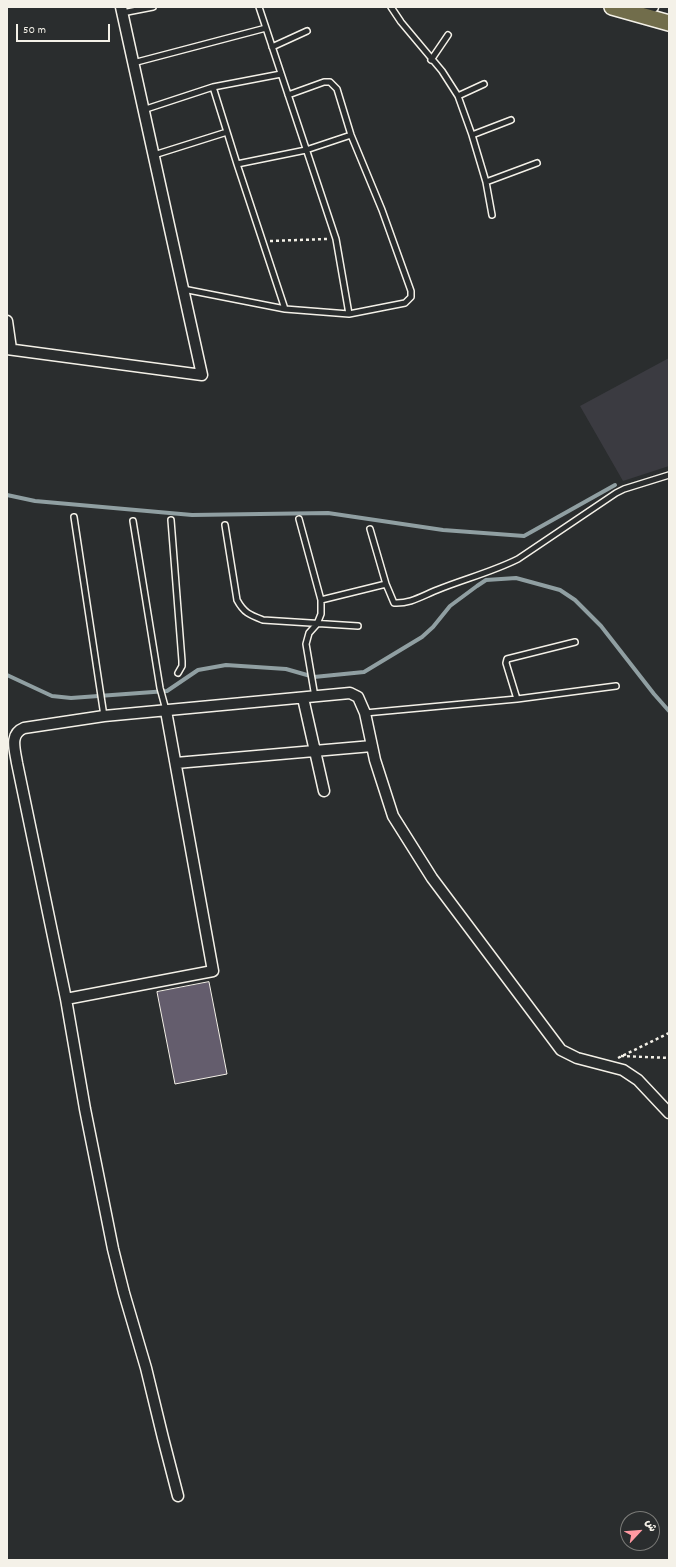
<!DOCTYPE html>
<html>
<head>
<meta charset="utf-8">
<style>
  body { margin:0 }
  #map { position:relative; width:676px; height:1567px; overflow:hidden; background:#2a2d2e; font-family:Dekko,"Playpen Sans Arabic",sans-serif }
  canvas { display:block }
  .frame { position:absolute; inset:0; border:8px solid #f4f1e8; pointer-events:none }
  .north { position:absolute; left:620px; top:1511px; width:40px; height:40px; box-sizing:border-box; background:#2a2d2e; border:1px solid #7b7b78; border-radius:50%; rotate:64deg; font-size:11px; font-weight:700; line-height:16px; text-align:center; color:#f4f1e8 }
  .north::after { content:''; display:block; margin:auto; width:14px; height:18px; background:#ff9aa2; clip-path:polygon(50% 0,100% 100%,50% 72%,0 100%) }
  .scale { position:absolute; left:16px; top:24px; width:94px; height:18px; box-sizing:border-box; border:2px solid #f4f1e8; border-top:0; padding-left:5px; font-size:12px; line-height:14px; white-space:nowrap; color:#f4f1e8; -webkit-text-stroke:3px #2a2d2e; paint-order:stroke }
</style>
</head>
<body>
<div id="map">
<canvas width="676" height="1567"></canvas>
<div class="frame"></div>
<div class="north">ش</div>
<div class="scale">50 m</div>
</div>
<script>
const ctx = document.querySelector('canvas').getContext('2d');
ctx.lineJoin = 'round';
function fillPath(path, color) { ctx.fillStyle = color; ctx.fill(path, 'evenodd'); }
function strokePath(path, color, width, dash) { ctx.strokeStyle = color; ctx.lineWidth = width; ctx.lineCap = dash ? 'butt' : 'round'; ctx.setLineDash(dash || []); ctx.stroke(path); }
fillPath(new Path2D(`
  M669,358V466L623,481L580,406Z`), '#3b3b41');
strokePath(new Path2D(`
  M7,495L35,501L192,515L328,513L443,530L524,536L615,485
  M7,675L52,696L71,698L167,691L198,670L226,665L286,669L314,677L364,672L422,637L433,627L450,606L477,586L486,580L516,578L560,590L575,600L601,626L654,694L669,711`), '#909fa2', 4);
const building = new Path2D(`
  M209,982L227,1074L175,1084L157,992Z`);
fillPath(building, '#645d6d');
strokePath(building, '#f4f1e8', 1);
const lane = new Path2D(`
  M259,7L336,239L349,314
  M391,7L401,22L442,71L458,96L472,135L486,182L492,215
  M122,13L153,7
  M272,47L307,31
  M431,60L448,35
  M133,63L266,28
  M213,87L237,164L285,309
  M458,96L484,84
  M143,110L213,87L281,74
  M472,135L511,120
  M154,155L227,132
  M237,164L306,150L351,135
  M486,182L537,163
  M183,289L285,309L349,314L405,303L411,297V291L382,210L351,135L337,89L330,82H324L288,95
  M74,517L104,716
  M299,519L321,600V614L317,624L309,633L306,644L315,697
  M171,520L182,661V666L178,673
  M133,521L160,688L166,710
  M225,525L237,600C244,613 250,615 263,620L358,626
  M370,529L386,584L394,603C410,604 422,596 437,590C464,579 492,572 518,559L616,493L624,489L669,475
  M321,600L386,584
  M517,699L506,663L507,659L575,642
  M365,713L517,699L616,686`);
const street = new Path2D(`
  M641,15L653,7
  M7,321L11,349
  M7,349L202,375L121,7
  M303,698L324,791
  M176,763L372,746
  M66,999L213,971L166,711
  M178,1496L163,1438L146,1368L124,1293L113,1249L85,1109L66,999L17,763C15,750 9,734 24,728L104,716L350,693L358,697L365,713L375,760L393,816L432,878L561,1050L577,1058L623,1070L638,1080L669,1113`);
const primary = new Path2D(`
  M612,7L669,23`);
strokePath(lane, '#f4f1e8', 8);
strokePath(street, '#f4f1e8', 13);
strokePath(primary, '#f4f1e8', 18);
strokePath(new Path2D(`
  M270,241L327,239
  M621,1056L669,1058
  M618,1058L669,1033`), '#f4f1e8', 2.5, [3, 3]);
strokePath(lane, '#2a2d2e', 5);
strokePath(street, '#2a2d2e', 10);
strokePath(primary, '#716d4b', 15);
</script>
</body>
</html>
